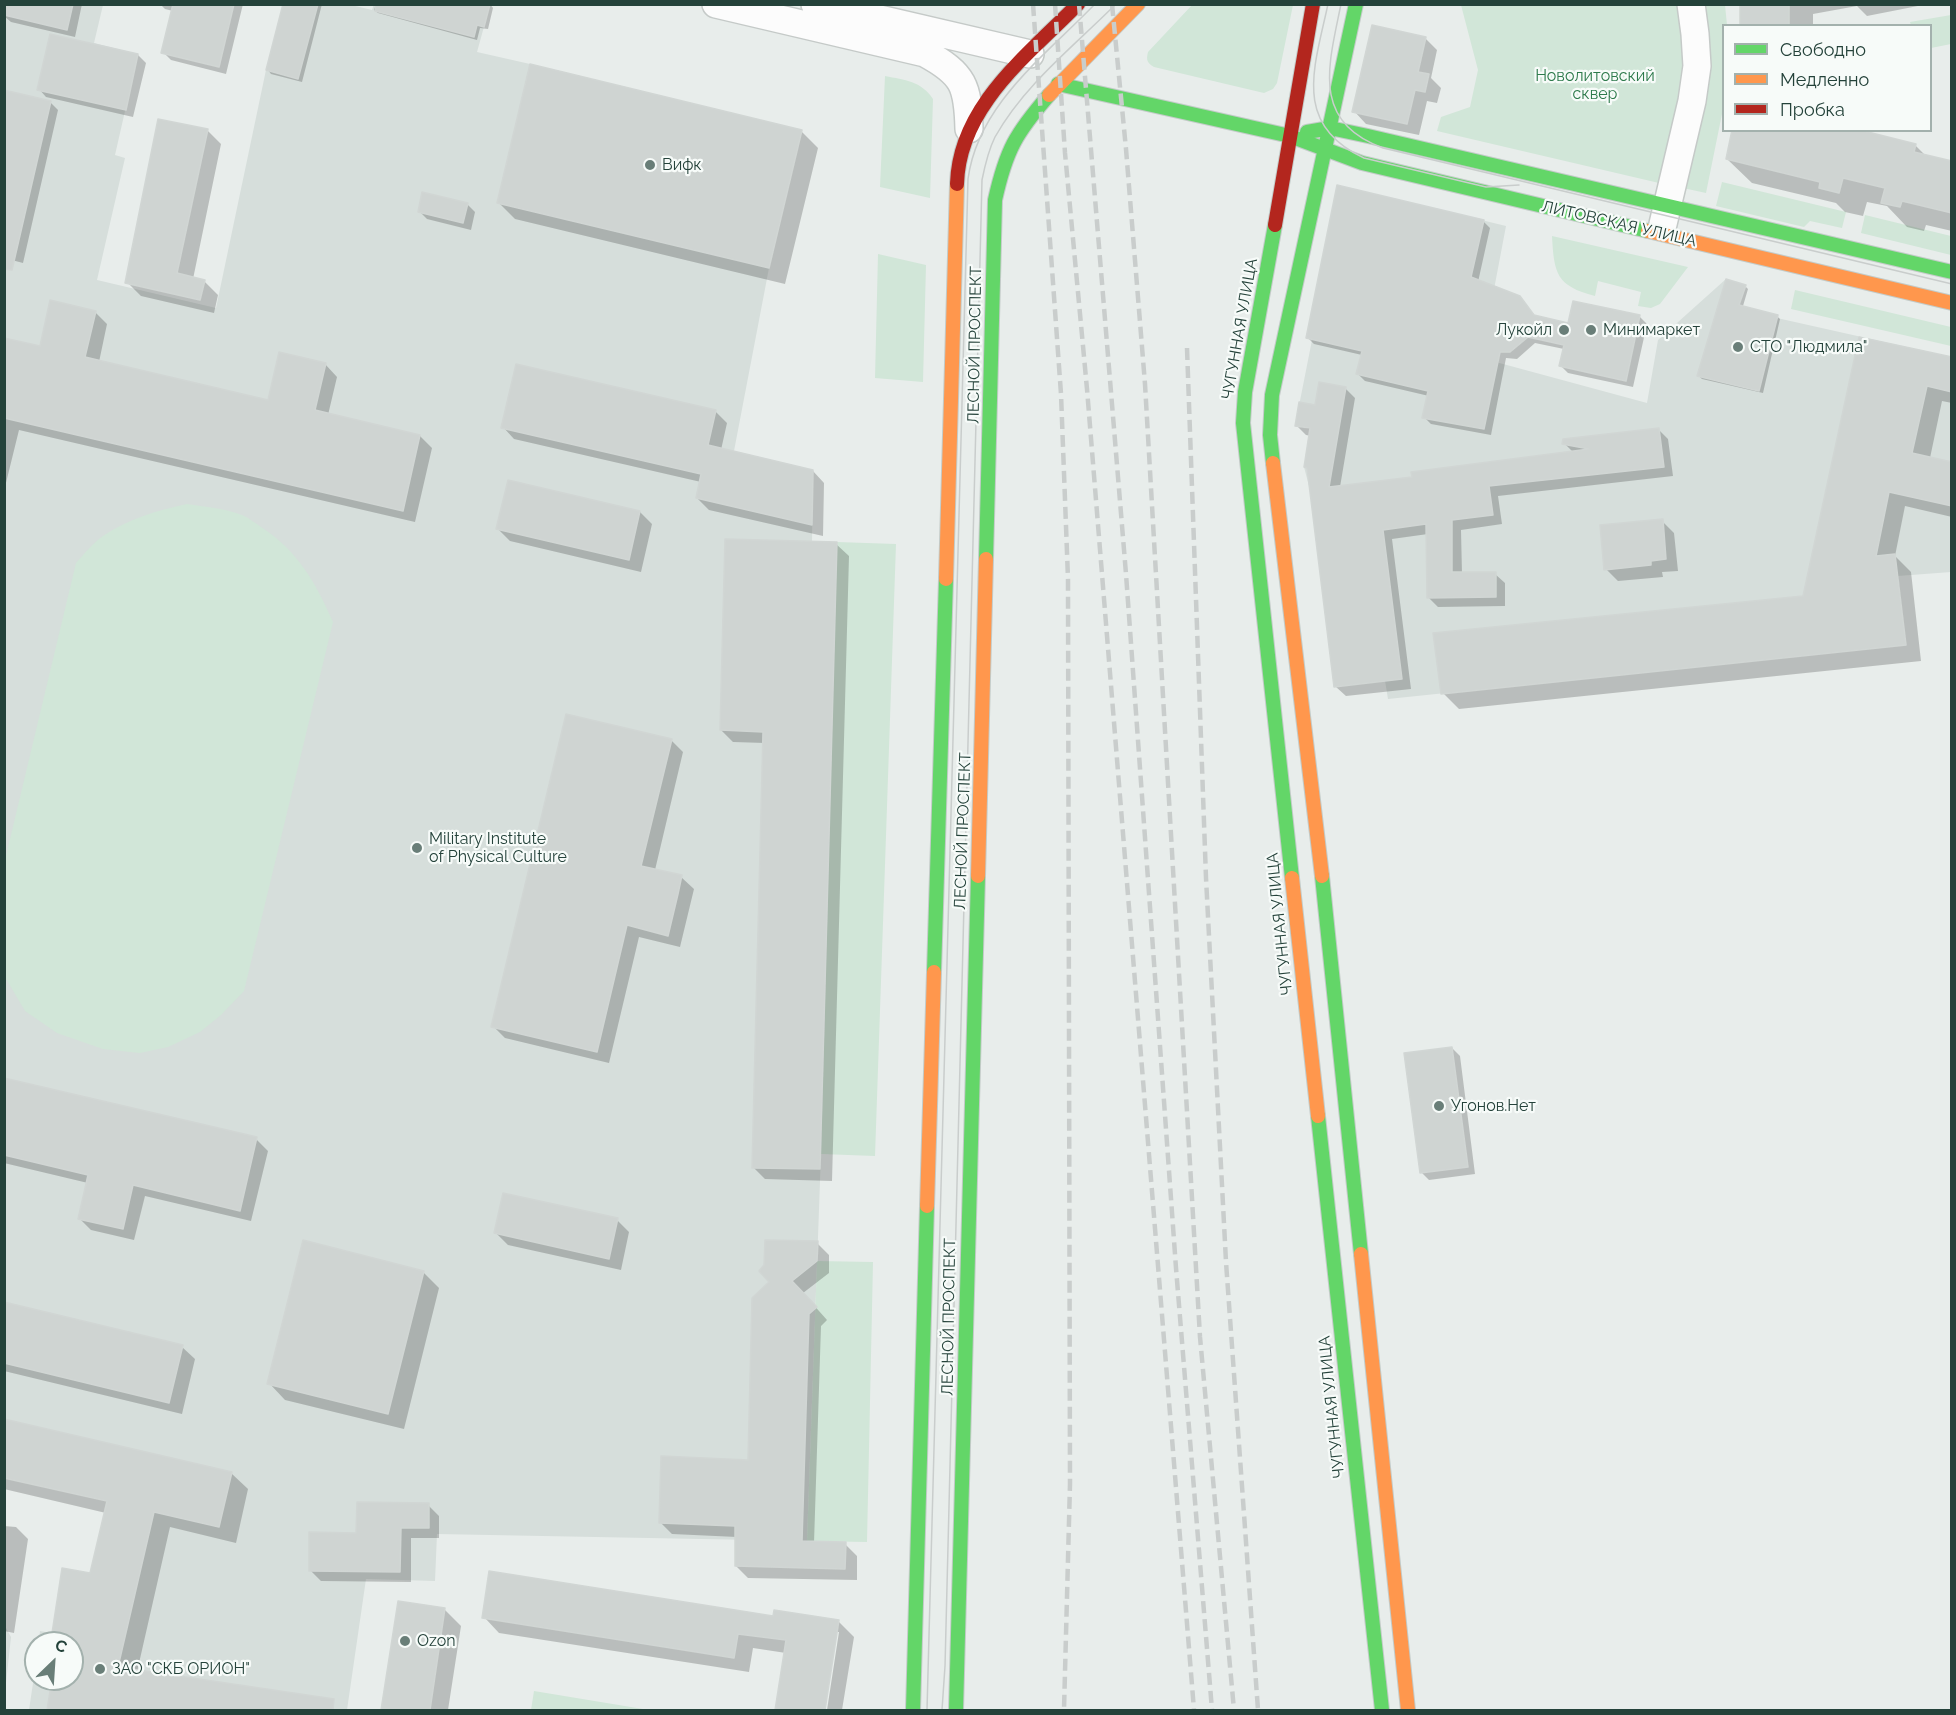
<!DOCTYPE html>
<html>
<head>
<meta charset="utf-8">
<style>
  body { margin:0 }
  #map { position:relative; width:1956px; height:1715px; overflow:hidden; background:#e8edeb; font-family:Raleway,sans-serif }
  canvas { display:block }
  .frame { position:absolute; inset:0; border:6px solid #24423a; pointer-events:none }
  .legend { position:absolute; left:1722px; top:24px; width:210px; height:108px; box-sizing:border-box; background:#f7fbf9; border:2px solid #a3b1ad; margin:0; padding:8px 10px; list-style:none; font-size:18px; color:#24423a }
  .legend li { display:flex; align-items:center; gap:12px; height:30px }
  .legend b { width:30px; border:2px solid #a3b1ad }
  .north { position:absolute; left:24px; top:1631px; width:60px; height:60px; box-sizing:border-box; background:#f7fbf9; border:2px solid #a3b1ad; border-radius:50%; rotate:25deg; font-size:16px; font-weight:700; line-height:24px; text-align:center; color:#24423a }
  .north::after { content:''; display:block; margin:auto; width:21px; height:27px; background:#697e78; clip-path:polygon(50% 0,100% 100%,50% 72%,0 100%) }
</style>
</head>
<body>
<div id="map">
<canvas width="1956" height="1715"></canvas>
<div class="frame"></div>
<ul class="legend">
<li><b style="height:8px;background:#63d668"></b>Свободно</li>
<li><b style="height:8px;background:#ff974d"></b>Медленно</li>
<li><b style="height:8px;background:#b3261e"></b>Пробка</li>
</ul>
<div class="north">С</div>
</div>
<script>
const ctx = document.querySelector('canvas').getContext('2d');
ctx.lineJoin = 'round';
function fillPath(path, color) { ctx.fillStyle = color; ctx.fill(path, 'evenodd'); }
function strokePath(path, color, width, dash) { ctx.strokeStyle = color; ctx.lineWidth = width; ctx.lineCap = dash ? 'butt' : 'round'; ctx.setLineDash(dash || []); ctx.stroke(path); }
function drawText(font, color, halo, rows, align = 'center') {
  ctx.font = font + ' Raleway,sans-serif'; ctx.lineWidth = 4.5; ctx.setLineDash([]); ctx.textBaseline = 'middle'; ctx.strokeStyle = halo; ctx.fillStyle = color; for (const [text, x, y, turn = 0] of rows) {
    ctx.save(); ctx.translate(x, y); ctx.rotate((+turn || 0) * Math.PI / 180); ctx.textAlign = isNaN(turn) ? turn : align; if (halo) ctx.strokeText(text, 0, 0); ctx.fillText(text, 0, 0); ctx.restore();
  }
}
fillPath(new Path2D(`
  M374,4L490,5L477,52L530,64L497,203L769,268L734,451L813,470L812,541L837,542L821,1154L807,1541L437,1534L435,1581L366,1579L347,1710H29L36,1663V1679H72V1643H39L40,1631L52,1633L62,1568L79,1571L78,1581L88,1582L107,1501L5,1478V5H103L94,43L138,54L115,155L125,158L97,280L216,308L266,70L283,5H351L372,10Z
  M1337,185L1506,226L1481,358L1647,403L1658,340L1726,279L1746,285L1739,305L1778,315L1777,318L1951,357V572L1898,576L1906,645L1388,699L1385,681L1334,687L1310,490L1304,467L1310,429L1295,426L1312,340L1306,338Z
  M5,1626L11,1637L5,1692Z`), '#d6dedb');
fillPath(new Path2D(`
  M1192,5H1293L1277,83L1273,89L1264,93L1154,67C1147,63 1146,60 1148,52Z
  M1461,5H1681L1689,55L1659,183L1437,131L1441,117L1470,107L1478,70Z
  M1703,5H1725L1727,25L1724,26L1723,109L1706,193L1683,188Z
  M1951,15V44L1931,48L1930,26L1911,25L1910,22Z
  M885,76C905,80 921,81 933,99L930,198L880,187Z
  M1722,182L1846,212L1842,228L1810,221L1804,227L1716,206Z
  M1865,215L1951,236V255L1861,233Z
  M1552,236L1688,267L1660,304L1651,308L1638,306L1641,292L1598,281L1595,296C1556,286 1554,273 1552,236Z
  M878,254L926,265L923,382L875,378Z
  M1795,290L1951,327V346L1791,309Z
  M187,504C205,507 224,508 242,515C249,518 255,523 261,527C297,550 316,583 333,622L244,991L221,1015L200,1032L168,1047L140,1053L103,1049L57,1033L25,1011L5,977V860L76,563C84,554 93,543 103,536C128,519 158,510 187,504Z
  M837,542L896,544L875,1156L821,1154Z
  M817,1261L873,1262L867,1542L807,1541Z
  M534,1691L649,1710H531Z`), '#d1e6d8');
fillPath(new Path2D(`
  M5,4H82L75,37L11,22L4,16Z
  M160,4H243L226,74L171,60L163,52L173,11L165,9Z
  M285,4H322L302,82L271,74L268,70Z
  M376,4H490L493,8L488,29L480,28L477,40L378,13L374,10Z
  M1741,4H1928L1867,16L1857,6L1813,14V26H1741Z
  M1425,38L1437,50L1431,78L1441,88L1437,103L1427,101L1419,135L1366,124L1354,111Z
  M138,55L146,63L133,117L46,97L39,89Z
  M50,102L58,110L23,263L4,258Z
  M207,130L221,144L193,279L204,281L218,295L214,313L141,296L127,282Z
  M801,131L818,148L785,284L515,219L498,202Z
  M1915,145L1927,157L1952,163V231L1926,225L1924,231L1907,227L1887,206L1867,202L1863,216L1845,212L1836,203L1752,183L1727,159Z
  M467,204L475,212L471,230L427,219L419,211Z
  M1483,221L1490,228L1478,282L1520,297L1536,317L1569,324L1640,317L1647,324L1633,387L1568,373L1561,366L1564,349L1535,343L1517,359L1506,358L1491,435L1431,424L1424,417L1429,396L1365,381L1358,374L1362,355L1314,344L1307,337Z
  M1745,286L1748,289L1743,306L1777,316L1780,319L1763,393L1702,379L1699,376Z
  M95,312L107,324L99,362L269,401L325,364L337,377L328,415L420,436L432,448L415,522L19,430L4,491V340L41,348Z
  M1860,339L1952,359V403L1942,401L1930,458L1952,464V517L1905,506L1895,556L1911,572L1921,661L1459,709L1443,693L1804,598Z
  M1345,388L1355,398L1340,487L1414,478L1573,452L1564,443L1659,430L1668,439L1673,476L1498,496L1502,524L1461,530L1462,574H1495L1505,583V606L1438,607L1428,597V534L1392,539L1411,689L1346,696L1336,687L1309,470L1306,467L1311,436L1306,435L1296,425L1316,407Z
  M715,411L727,423L721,450L813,471L824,483L823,536L709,510L697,498L701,482L514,439L503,427Z
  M640,512L652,524L641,572L510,541L498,529Z
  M1662,521L1674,533L1678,571L1662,572L1663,577L1618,581L1606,569Z
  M836,544L849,556L832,1181L765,1179L753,1167L765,743L733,742L721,730Z
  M671,740L683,752L655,870L681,877L694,889L680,947L639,937L609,1063L505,1038L493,1026Z
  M1452,1048L1460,1056L1475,1174L1429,1180L1421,1172Z
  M4,1080L256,1139L268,1151L251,1221L145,1196L134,1240L91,1230L79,1218L88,1183L4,1163Z
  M617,1220L629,1232L621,1270L508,1245L496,1233Z
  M817,1243L829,1255V1273L803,1293L827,1320L821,1326L814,1543L845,1544L857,1556V1580L748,1578L736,1566L737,1537L672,1534L660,1522L749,1461L754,1298Z
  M423,1272L439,1288L404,1429L285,1400L269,1383Z
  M4,1303L182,1347L195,1359L182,1414L4,1371Z
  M4,1421L231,1473L248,1489L236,1543L170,1527L137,1672L314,1697L327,1710H49L53,1679H72V1643H59L60,1638L54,1633L92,1574L106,1513L4,1489Z
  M428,1505L439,1516V1538H411V1582L321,1581L310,1570L358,1534Z
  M4,1526L16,1527L28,1539L14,1633L4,1631Z
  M399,1603L445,1610L461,1626L448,1710H383Z
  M484,1617H774L838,1621L854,1637L842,1710H827L839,1632H836L824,1710H777L786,1653L753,1648L749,1672L499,1633Z`), '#0003');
const building = new Path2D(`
  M4,4H73L67,30L4,15Z
  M173,4H234L219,67L161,53Z
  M283,4H318L298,79L266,70Z
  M376,4H490L484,27L477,25L474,37L375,11Z
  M1740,4H1789V26H1740Z
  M1372,25L1426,37L1418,72L1429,74L1425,92L1415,90L1407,124L1352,112Z
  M50,34L138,54L126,110L37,90Z
  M530,64L802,130L769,268L497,203Z
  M4,90L51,101L12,270L4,269Z
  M158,119L208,129L177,273L205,280L200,300L125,283Z
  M1732,130H1860L1916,144L1914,152L1952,161V213L1902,201L1900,207L1881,203L1885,188L1843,178L1839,193L1819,188L1820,182L1726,159Z
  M1337,185L1484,220L1471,277L1520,296L1534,315L1568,323L1573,301L1640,315L1626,381L1559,366L1564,345L1528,337L1510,352H1500L1484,429L1422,418L1428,391L1356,374L1362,351L1306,338Z
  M422,192L468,203L463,223L418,212Z
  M1726,279L1746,285L1739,305L1778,315L1759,391L1697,376Z
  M50,300L96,311L85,357L268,400L279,352L326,363L315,410L420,435L403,511L4,418V338L40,346Z
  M1859,337L1952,357V392L1927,386L1912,453L1952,462V506L1889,492L1876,556L1895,554L1906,645L1441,694L1433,633L1803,596Z
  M516,364L716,410L708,445L813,470L812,525L696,498L701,474L501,428Z
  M1319,382L1346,387L1329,487L1412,477L1411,472L1589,449L1562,444L1563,439L1659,428L1664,467L1489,486L1493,515L1452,520V572H1496V597L1427,598L1426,524L1383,530L1402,679L1334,687L1307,468L1304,467L1310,428L1295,426L1299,402L1315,405Z
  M508,480L640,511L629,560L496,529Z
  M1663,519L1666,559L1651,561V565L1604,570L1600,525Z
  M725,539L837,542L820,1169L752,1168L763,732L720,730Z
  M566,714L672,739L641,866L682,875L678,894L668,936L627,925L597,1052L491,1027Z
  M1452,1047L1468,1167L1420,1173L1404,1053Z
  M4,1078L257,1137L240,1211L133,1185L123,1229L78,1219L88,1175L4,1155Z
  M503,1193L618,1218L609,1259L494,1233Z
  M303,1240L424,1271L388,1414L267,1384Z
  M765,1240L818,1241L817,1261L792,1281L817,1307L809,1314L802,1541L846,1542L845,1569L735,1566V1526L659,1523L661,1456L748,1460L752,1298L769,1282L759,1271L764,1265Z
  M4,1302L183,1345L169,1403L4,1363Z
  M4,1419L232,1472L219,1527L154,1512L118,1667L334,1699L333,1710H47L52,1679H72V1643H57L59,1634L52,1633L62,1568L90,1573L107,1501L4,1478Z
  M357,1502L429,1503V1528H401L400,1572L309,1571V1532L356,1533Z
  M489,1571L773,1616L774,1610L839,1620L825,1710H775L786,1640L738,1634L734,1658L482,1618Z
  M398,1601L445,1608L430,1710H381Z`);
fillPath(building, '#cfd4d2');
strokePath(building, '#d1d6d4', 1.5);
const street = new Path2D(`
  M716,4L925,53C964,74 968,86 969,129
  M815,4L1030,54
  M1663,224L1692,101L1697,66L1695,34L1691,4`);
const fast = new Path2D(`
  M1058,84L1290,136L1362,163L1648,231
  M1307,132L1330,128L1368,136L1952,272
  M1275,225L1245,392L1243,423L1292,878
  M1273,463L1270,435L1272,395L1356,4
  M986,559L995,200C1006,150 1016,133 1049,95
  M1322,876L1361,1254
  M934,972L946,579
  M1318,1116L1382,1710
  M913,1710L927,1206
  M956,1710L978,876`);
const slow = new Path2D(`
  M1049,95L1138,4
  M1648,231L1952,303
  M1273,463L1322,876
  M946,579L957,184
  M978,876L986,559
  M1292,878L1318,1116
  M927,1206L934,972
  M1361,1254L1408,1710`);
const jam = new Path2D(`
  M957,184C959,106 1028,55 1078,4
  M1275,225L1313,4`);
strokePath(street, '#c5cac8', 30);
strokePath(fast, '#c3cbc8', 16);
strokePath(slow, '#c3cbc8', 16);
strokePath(jam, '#c3cbc8', 16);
strokePath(street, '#fcfcfc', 27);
strokePath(fast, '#63d668', 14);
strokePath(slow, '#ff974d', 14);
strokePath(jam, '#b3261e', 14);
strokePath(new Path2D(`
  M1328,4C1315,66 1291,124 1364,158L1486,187L1519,185
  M1341,4C1329,64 1310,122 1383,148L1952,284
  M927,1710L968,179C978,104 1046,55 1095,4
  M942,1710L945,1666L982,180C985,165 988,151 995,137C1024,85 1074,46 1116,4`), '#c9cdcc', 1.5);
strokePath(new Path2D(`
  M1033,4L1061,394L1068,579L1070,1484L1064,1710
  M1055,4L1065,153L1087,389L1194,1710
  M1079,4L1126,574L1176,1268L1212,1710
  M1112,4L1126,149L1145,384L1200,1337L1234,1710
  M1187,348L1206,878L1226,1262L1258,1710`), '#c9cdcc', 4.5, [12, 6]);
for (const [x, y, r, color] of [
  [650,165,6,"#697e78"],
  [1564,330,6,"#697e78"],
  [1591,330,6,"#697e78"],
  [1738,347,6,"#697e78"],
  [417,848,6,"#697e78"],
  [1439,1106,6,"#697e78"],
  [405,1641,6,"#697e78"],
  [100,1669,6,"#697e78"]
]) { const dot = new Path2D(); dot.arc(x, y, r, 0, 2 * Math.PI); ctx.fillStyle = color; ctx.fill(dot); strokePath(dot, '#f7fbf9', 2); }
drawText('16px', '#2d7a4b', '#f7fbf9', [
  ["Новолитовский",1595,76],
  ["сквер",1595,94]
]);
drawText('16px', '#24423a', '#f7fbf9', [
  ["Вифк",662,165],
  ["Лукойл",1552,330,"right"],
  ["Минимаркет",1603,330],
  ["СТО \"Людмила\"",1750,347],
  ["Military Institute",429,839],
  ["of Physical Culture",429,857],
  ["Угонов.Нет",1451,1106],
  ["Ozon",417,1641],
  ["ЗАО \"СКБ ОРИОН\"",112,1669]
], 'left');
drawText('16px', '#24423a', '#f7fbf9', [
  ["ЛИТОВСКАЯ УЛИЦА",1619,224,13],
  ["ЧУГУННАЯ УЛИЦА",1240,329,-80],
  ["ЛЕСНОЙ ПРОСПЕКТ",975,345,-89],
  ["ЛЕСНОЙ ПРОСПЕКТ",963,831,-88],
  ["ЧУГУННАЯ УЛИЦА",1280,924,-96],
  ["ЛЕСНОЙ ПРОСПЕКТ",949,1317,-89],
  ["ЧУГУННАЯ УЛИЦА",1332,1407,-96]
]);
</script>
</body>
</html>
